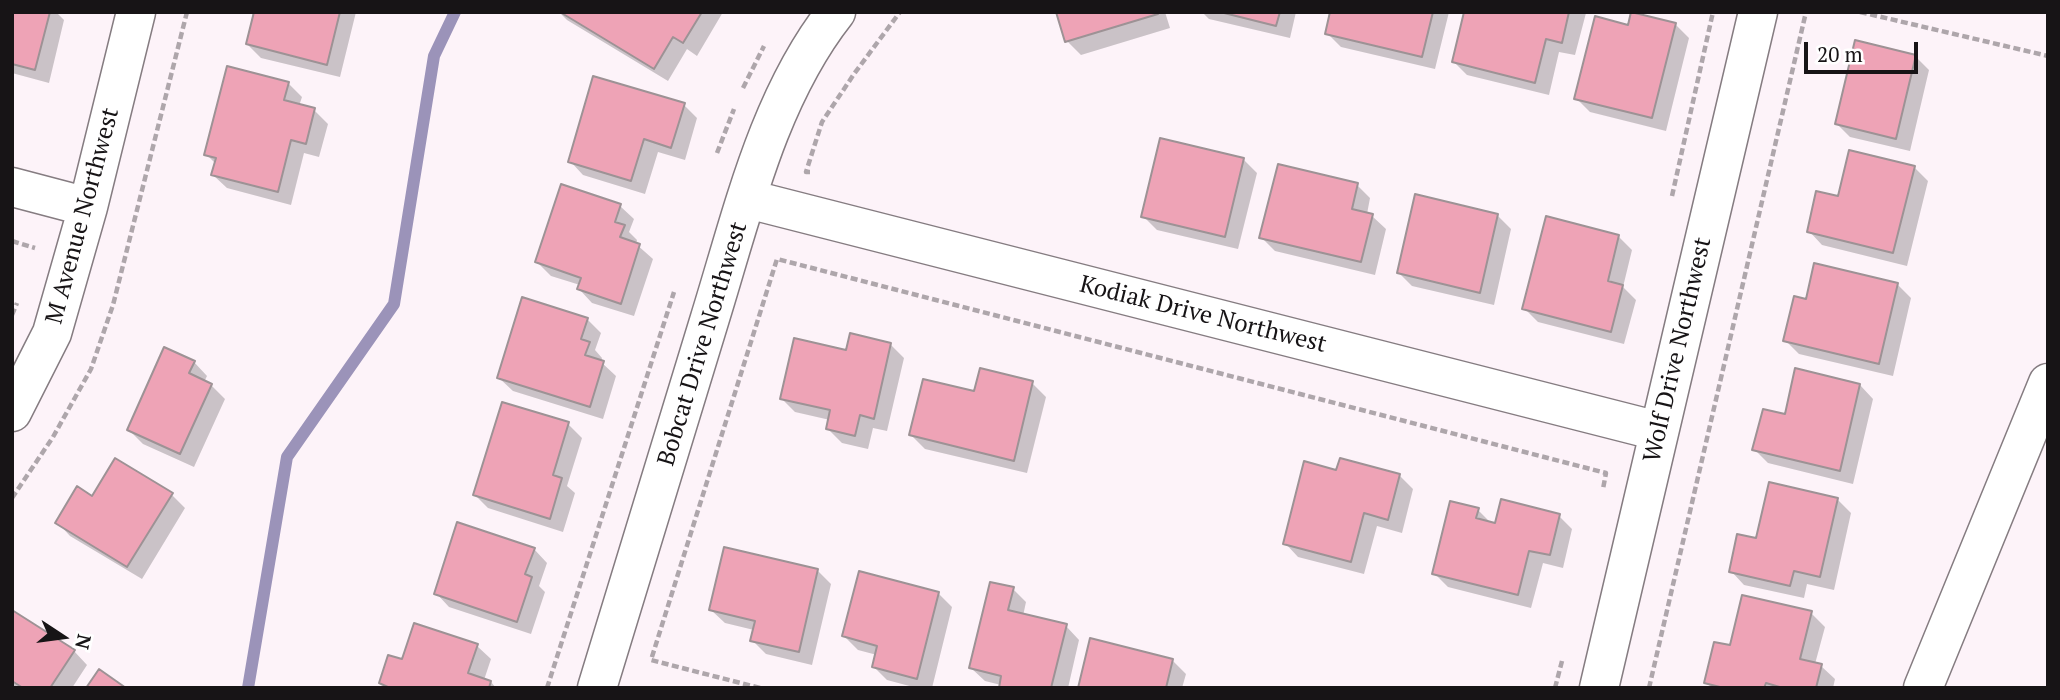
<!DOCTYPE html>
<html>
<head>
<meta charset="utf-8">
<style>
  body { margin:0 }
  #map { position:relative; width:2060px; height:700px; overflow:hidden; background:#fdf3f9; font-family:"PT Serif",serif }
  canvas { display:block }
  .frame { position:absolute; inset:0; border:14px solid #171416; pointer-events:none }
  .north { position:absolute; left:28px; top:602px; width:70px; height:70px; -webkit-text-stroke:5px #fff; paint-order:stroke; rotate:103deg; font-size:19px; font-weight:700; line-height:28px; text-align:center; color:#171416 }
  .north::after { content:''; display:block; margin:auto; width:24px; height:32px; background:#171416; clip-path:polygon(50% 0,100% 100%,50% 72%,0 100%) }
  .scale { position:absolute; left:1804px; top:42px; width:114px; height:32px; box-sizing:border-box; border:4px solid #171416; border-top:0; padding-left:9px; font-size:21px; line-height:24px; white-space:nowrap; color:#171416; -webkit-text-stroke:5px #fff; paint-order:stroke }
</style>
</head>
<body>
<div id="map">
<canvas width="2060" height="700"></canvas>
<div class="frame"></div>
<div class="north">N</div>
<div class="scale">20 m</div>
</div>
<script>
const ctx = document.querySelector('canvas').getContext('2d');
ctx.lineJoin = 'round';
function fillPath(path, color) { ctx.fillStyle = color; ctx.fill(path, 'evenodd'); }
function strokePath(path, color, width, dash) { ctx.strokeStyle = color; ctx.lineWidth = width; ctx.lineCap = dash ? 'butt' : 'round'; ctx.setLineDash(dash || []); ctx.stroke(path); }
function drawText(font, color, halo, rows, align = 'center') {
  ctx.font = font + ' "PT Serif",serif'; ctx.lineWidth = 7; ctx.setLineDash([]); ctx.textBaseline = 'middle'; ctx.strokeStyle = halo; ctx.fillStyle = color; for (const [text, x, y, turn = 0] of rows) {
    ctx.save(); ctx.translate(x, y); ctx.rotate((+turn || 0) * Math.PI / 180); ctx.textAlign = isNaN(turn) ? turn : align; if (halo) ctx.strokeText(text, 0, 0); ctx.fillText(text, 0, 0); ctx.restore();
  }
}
fillPath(new Path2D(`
  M12,12H56L64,20L49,83L12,73Z
  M250,12H356L340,77L261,58L247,44L255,17Z
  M559,12H723L697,56L687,49L668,81L567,20Z
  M1058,12H1165L1170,28L1081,55L1067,41Z
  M1202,12H1296L1290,38L1209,19Z
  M1332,12H1449L1435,69L1341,47L1327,33Z
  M1466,12H1586V13L1575,55L1559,52L1549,95L1467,75L1454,62Z
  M1675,24L1689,38L1666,131L1590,112L1576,98L1629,27Z
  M1915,56L1929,70L1910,151L1850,137L1837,124Z
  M288,83L302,97L299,106L314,110L328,124L319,157L304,153L291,205L227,188L213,175L216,164L206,154Z
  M684,105L697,118L685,160L658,152L645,194L583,175L570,161Z
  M1243,159L1257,173L1238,249L1157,230L1143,216Z
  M1914,167L1928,181L1907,266L1822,245L1809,231L1840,198Z
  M1357,185L1370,198L1367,214L1372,216L1386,229L1375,275L1275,251L1261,237Z
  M620,206L634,219L629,232L637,240L636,244L653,259L634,316L592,303L579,289L580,285L551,276L537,262Z
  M1498,216L1511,229L1494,305L1412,286L1398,272Z
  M1547,218L1619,237L1632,250L1623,287L1636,300L1624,344L1538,322L1524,308Z
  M1897,284L1911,298L1893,376L1799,354L1785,340Z
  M587,319L601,333L595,350L602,358L601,362L616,376L603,419L513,391L499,378Z
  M890,344L904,358L887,431L873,428L868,449L842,443L828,429L830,420L795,412L782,399Z
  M194,362L207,376L204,382L211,385L225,399L194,467L143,444L129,430Z
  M1032,383L1046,397L1027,473L925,449L911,435L975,393Z
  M1860,385L1873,399L1853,484L1768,463L1754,449L1786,416Z
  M568,424L582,438L567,486L575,493L563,532L488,508L475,495Z
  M1337,472L1399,475L1413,489L1402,533L1377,526L1364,574L1298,557L1285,543Z
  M171,494L185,508L142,579L70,536L57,522Z
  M1837,499L1851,513L1834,590L1807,584L1804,598L1744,585L1731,571L1757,541Z
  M1478,510L1492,524L1559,516L1572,529L1563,568L1543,563L1531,608L1448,587L1434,573Z
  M534,549L547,563L539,586L545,592L531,634L449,607L436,593Z
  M818,571L831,584L812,665L766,654L752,640L754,630L725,623L711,610Z
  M1013,589L1026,602L1023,616L1066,626L1079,640L1068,688H1001V685L985,681L971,668Z
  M938,593L952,607L932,688H917L887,680L874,667L877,655L858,650L844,636Z
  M12,612L74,651L87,665L72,688H12Z
  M1811,613L1825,627L1815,664L1821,666L1835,679L1833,688H1712L1706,682L1731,647Z
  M477,646L491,659L484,680L491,682L496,688H386L381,682L403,662Z
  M1172,660L1186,674L1182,688H1080Z`), '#0003');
strokePath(new Path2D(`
  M248,688L287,457L394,304L434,56L455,12`), '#9b93b9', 12);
const building = new Path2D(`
  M12,12H50L35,70L12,64Z
  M254,12H340L327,65L246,44Z
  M560,12H702L683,43L673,37L654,69Z
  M1056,12H1157L1158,14L1065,42Z
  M1220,12H1280L1276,26Z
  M1330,12H1433L1422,57L1325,34Z
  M1464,12H1569L1562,43L1546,39L1535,83L1452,62Z
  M1631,12L1676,23L1652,118L1574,99L1595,16L1628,25Z
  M1855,40L1916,55L1896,139L1835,124Z
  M227,66L289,82L284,100L315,108L306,144L291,140L278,192L211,175L216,158L204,155Z
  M593,76L685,103L671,148L644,139L631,181L568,162Z
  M1160,138L1244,158L1225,237L1141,217Z
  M1849,150L1915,166L1893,253L1807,232L1816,191L1838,196Z
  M1278,164L1358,183L1352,209L1373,214L1361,262L1259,238Z
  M561,184L621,204L615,222L625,225L620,237L640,244L621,304L577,289L581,278L535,262Z
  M1415,194L1498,214L1480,293L1397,273Z
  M1546,216L1619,235L1608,281L1623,285L1611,332L1522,309Z
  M1814,263L1898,283L1879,364L1783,341L1794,296L1806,299Z
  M522,297L588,318L581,339L590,342L585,355L604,361L590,407L497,378Z
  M850,333L891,343L874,419L860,415L855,436L826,429L830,410L780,399L794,338L846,350Z
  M164,347L195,361L189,373L212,384L180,454L127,430Z
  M980,368L1033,381L1014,461L909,435L923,379L974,391Z
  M1795,368L1860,384L1840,471L1752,450L1763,409L1785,414Z
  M502,402L569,422L553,475L562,478L550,519L473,495Z
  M115,458L173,493L127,567L55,523L77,486L92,496Z
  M1340,458L1400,474L1388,520L1364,513L1351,562L1283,544L1304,461L1336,470Z
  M1769,482L1838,498L1820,577L1794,571L1790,586L1729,572L1737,534L1756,538Z
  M1501,499L1560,514L1550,555L1529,551L1518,595L1432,574L1450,501L1479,508L1476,518L1495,523Z
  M457,522L535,548L525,574L532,577L517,622L434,594Z
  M724,547L818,569L799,652L750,641L755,621L709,610Z
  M859,571L939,592L917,679L872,667L877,646L842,636Z
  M990,582L1014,587L1008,610L1067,624L1051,688H999L1001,676L969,668Z
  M1742,595L1812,611L1800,659L1822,664L1816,688H1783L1766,683L1764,688H1724L1704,683L1714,642L1730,645Z
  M12,610L75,650L50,688H23L12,681Z
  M414,623L478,644L468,673L491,681L489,688H390L379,683L388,655L402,659Z
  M1090,638L1173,659L1166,688H1078Z
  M99,669L126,688H86Z`);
fillPath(building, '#eea3b6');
strokePath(building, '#9d9295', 2);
const street = new Path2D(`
  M12,187L88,207
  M748,199L1658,431
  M12,412L52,333L88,207L136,12
  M597,688C635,565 673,442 710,318C742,215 768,98 836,12
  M1599,688L1758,12`);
const secondary = new Path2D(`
  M1923,688L2048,383`);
strokePath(street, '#857c81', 41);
strokePath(secondary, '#857c81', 41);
strokePath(new Path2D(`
  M1860,12L2048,56
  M743,88L764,46
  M717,153L734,109
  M810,172H806L822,122L854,74L900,12
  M1672,196L1713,12
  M12,241L35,248
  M12,315L17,303
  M12,498L53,437L91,369L113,305L187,12
  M547,688L674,292
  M760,688L651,660L777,259L1606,473L1603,489
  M1555,688L1562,661
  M1649,688L1806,12`), '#aea6ab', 4.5, [7, 3.5]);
strokePath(street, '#fff', 38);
strokePath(secondary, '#fff', 38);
drawText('24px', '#171416', '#fff', [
  ["M Avenue Northwest",83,216,-75],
  ["Kodiak Drive Northwest",1203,315,14],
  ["Bobcat Drive Northwest",703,344,-73],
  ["Wolf Drive Northwest",1678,350,-77]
]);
</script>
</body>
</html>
